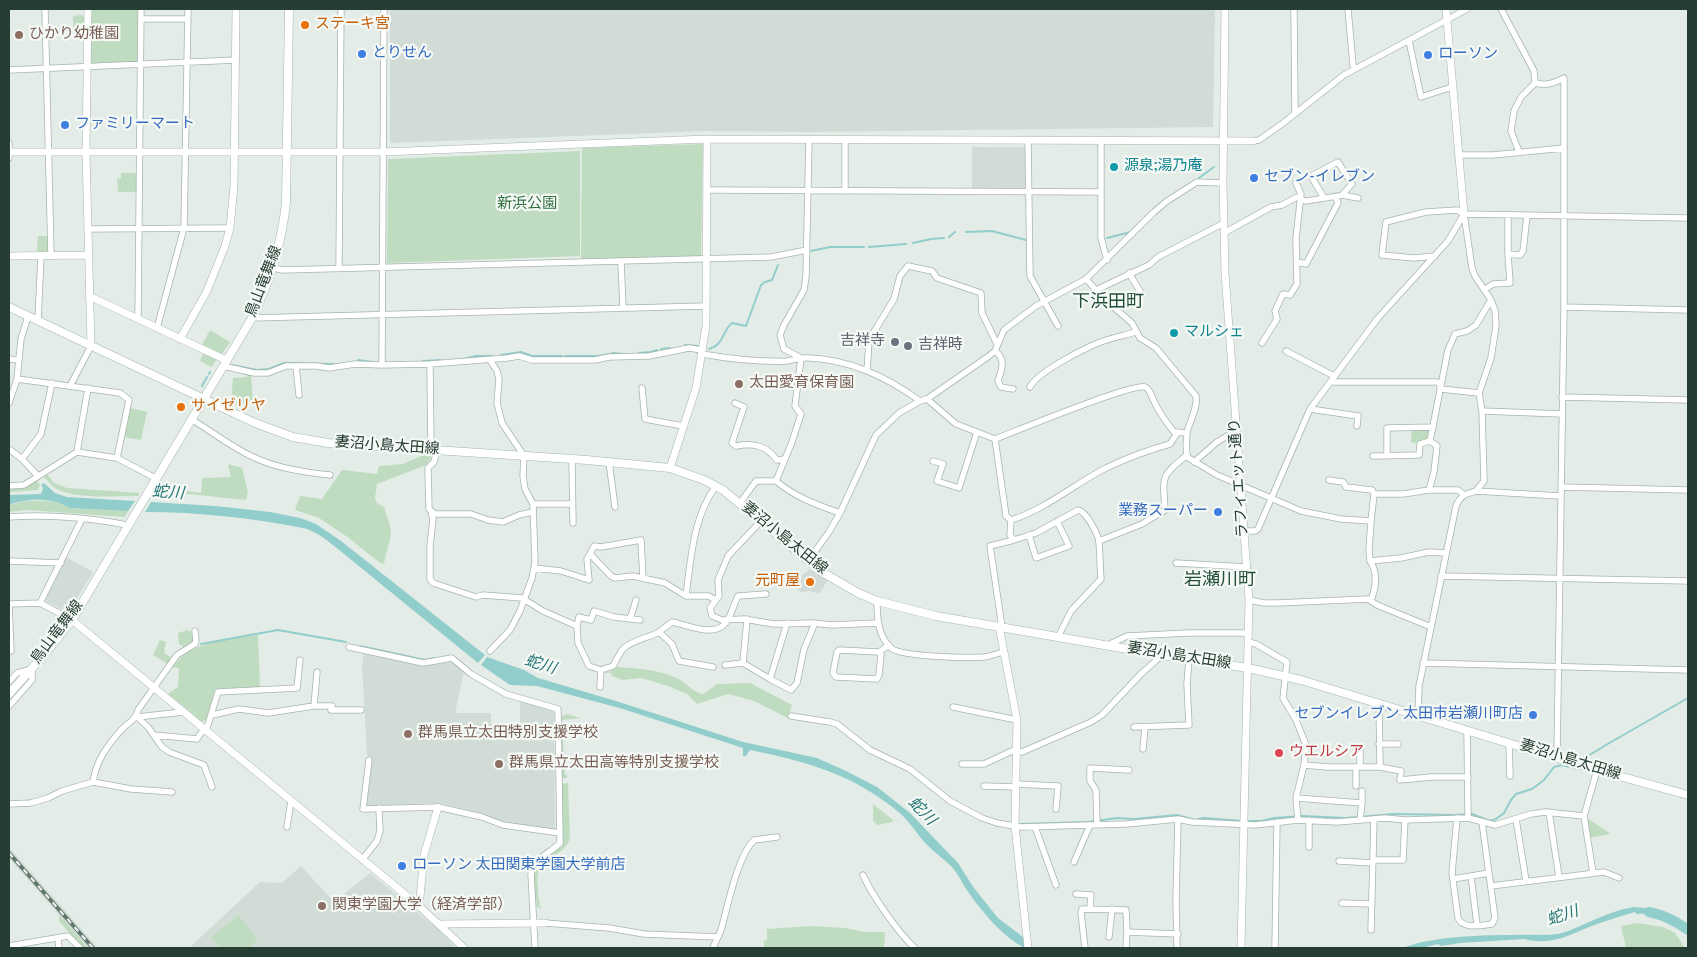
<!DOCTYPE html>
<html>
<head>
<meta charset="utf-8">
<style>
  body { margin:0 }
  #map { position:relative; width:1697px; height:957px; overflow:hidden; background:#e4ece7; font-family:Overpass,sans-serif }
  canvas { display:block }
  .frame { position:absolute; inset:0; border:10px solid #253d32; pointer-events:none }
</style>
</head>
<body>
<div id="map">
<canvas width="1697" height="957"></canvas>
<div class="frame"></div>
</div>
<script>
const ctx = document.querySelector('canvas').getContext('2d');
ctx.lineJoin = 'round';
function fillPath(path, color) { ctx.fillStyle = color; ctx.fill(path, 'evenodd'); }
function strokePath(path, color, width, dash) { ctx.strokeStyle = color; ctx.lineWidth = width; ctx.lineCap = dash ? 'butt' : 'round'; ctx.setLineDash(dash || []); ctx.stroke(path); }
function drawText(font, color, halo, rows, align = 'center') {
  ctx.font = font + ' Overpass,"Noto Sans JP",sans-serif'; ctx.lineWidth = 4.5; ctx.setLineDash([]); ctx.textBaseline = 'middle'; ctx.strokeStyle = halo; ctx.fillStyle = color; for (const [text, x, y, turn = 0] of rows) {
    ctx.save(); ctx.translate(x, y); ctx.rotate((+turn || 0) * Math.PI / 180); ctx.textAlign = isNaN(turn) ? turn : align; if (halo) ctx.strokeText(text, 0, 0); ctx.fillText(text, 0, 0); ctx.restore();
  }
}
fillPath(new Path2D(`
  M390,9H1215L1213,127L809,132L708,131L390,143Z
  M972,147H1023L1026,150V187L1024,188H972Z
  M66,557L93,572L70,610L66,611L47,602L45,598Z
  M811,568L828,580L819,594L810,591L800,592L792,584Z
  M364,652L420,665L455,662L464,671L455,713H491V724H520V701L551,709L554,713L555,828L553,830L505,823L479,813L441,803L363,806L369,757L367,755L362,666Z
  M9,847L98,948H83L59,921V915L9,858Z
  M301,866L334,902L370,873L439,930L456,948H189L260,882L282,883Z`), '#d2dcd6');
fillPath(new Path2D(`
  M92,9H139L138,60L137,62L93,64L90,61Z
  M82,15L85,17V34H74L73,16Z
  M703,144L701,256L581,259L582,148Z
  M580,151V256L387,263L388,159Z
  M121,173H137V192H118L117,179L121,178Z
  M38,236H48L49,249L47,251H37Z
  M210,330L230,342L222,354L202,345Z
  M204,352L217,359L212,367L200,361Z
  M248,373L251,374L253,405L231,403L233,378L246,377Z
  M130,408L147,412L141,440L124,437Z
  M1433,427L1430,441L1420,444L1411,442L1412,428Z
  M426,454H429L431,458L426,465L377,484L375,498L377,503L384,507C387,517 393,529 390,539C388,548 385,555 384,564L380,563L349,538L319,518L295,510L300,496L322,499L342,470L377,474L379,466L403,464Z
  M228,464L242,468L248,493L246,500L159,491L162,485L173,489L201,493L202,478L231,477Z
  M47,474L54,483L67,488L140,493L138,496C118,496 76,499 59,490C52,487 49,482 44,477Z
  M37,480L40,485L38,490L9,492V487Z
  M25,501C41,501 56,499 69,508L128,511L125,517L27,510L9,512V505Z
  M188,630L192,633L193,641L184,647L179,644L178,633Z
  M258,635L260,688L215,689L207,719L202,722L168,694L178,687L179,668L173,667C191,640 228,640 258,635Z
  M160,640L166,642L164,653L172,658L168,664L153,655Z
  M616,667C635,668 665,670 682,681C688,686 694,691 702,694L705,693L717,684L750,683L792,705L788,718L754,701L728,694L697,704L687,694L668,686L641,678L622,680L612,676L611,673H603L612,671Z
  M566,714L581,718L562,720L565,775H567V778H561L560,718Z
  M568,783L570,838C563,862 534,851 538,887C538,893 538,898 540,903L539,905L542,910L538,907L537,908C533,869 528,868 563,846L562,796L561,790V784Z
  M873,804L893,820L892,822L878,825L873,821Z
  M1584,816L1611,834L1588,838Z
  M59,915L88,948H83L59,921Z
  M238,915L258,940L248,948H220L211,937Z
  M1637,923L1663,927L1675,933L1685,948H1626L1621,926Z
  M813,926L845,928L865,932H885L884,948H764V941L767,940V929Z`), '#bfdcc1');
fillPath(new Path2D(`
  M44,483L55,493L67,497L135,501L128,511L69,508C53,497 26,498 9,505V495L41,494L43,488L41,485Z
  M151,502L215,506L270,512L300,518L316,524L341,541L485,655L478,663L333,545C325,539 314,530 303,528C252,518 198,512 145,512Z
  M487,657L524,670L538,678L616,701L743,742L817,758L846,771L877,787L910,813L958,863L974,888L998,918L1023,937L1025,948C1003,937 985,915 971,896C964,887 959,875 952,867C944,859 934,852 926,844C918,835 911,824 902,815C856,775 808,762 750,750L746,756H743V748L623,709L537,686L510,685L481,665Z
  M1634,907C1657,909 1669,912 1688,924V931C1672,919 1658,912 1637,914L1635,912C1621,916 1608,920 1594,925C1569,935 1552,946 1524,939L1460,943L1441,946L1438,944L1421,948H1402C1434,936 1482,935 1516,935C1530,934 1544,936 1558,934C1568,932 1577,927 1587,923C1602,916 1617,910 1634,907Z`), '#91cdcb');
strokePath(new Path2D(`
  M1199,178L1214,167
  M966,232L992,231L1026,240
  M949,237L955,232
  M1107,238L1131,232
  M913,243L931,239L944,238
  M869,247L906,244
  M811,251L830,247H864
  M685,345L698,346
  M661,349L670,348
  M709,349C724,345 722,331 732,323L746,326L761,285L765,282L772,280L778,265
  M612,353L624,354
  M639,353L651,352L657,350
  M501,355L521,352L532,356H562
  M565,356H598L609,354
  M464,359L476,356H492
  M358,360L373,362
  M423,361L440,360
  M232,365L257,370L269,369L284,363L334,364
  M209,374L210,372
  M202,386L207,377
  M201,644L278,630L346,642
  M360,646L425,660L434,658
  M1583,759L1611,742L1688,698
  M1247,821H1261L1274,818L1302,816L1346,818L1394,814L1454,815L1472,814L1490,821L1496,819L1504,813L1511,800L1516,794L1532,789L1544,780L1554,767L1562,765L1578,769
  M1021,824L1089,822L1117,818L1134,819L1177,815L1195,820L1203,818L1242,821`), '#91cdcb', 2);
strokePath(new Path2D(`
  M1649,912C1664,915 1676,921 1688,930`), '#91cdcb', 10);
const minor = new Path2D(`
  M45,9L51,255
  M1294,9L1295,113
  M1348,9L1353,65L1354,69
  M1501,9L1534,71L1535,83L1521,97L1514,111L1511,131L1519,152
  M141,19H187
  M1409,41L1421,97L1452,87
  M9,70L236,60
  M1535,83C1547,86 1554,83 1564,78V307L1557,757
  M845,140V191
  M1028,140L1030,276L1058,326
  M1101,141V238L1107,260
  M1253,141L1259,140L1282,124L1344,75L1467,9
  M9,143V158
  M1458,155H1493L1564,148
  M707,190L1100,192
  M1324,198L1311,176L1338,162L1352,184L1342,195
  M1464,214L1472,268L1475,276L1491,300L1495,311L1496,326L1491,358L1479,393L1482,411L1484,481L1476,491
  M1508,215V254
  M87,229L230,228
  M1224,233L1271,207L1282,205L1297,197C1299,198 1302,200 1305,201C1307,201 1339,196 1342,195L1358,198
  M1435,256L1414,258L1382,255L1386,222L1426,212L1457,210L1464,214L1688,218
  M621,262L623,308
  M1297,262L1306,264L1338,203L1336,198
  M273,268L283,270L771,257L807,250
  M339,268L341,9
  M1129,273L1141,293
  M1086,279L1103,298L1132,323L1140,338L1156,348L1196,396C1198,407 1190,421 1187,432C1186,440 1186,449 1187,457L1217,475L1301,511L1341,519L1371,521L1369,550L1370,561L1401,558L1429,552L1446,553
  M1096,290L1149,265L1158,257L1224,223
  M1484,290L1493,284L1510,283L1508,254L1520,255L1523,251L1527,216
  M1564,307L1688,310
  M138,318L141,9
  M252,318L706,306
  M38,321L41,255
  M157,328L184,228L188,9
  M1262,343L1277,319L1275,311L1283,294L1290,295L1297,284L1296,238L1301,194L1296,183
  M995,351C1006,359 1002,369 998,381L1001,387L1013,389
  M1286,351L1334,376
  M702,354C730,359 758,362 787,361C794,360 802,357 810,358C851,360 887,377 920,401
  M801,358L784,349L780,335L784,325L804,290L806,276L809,140
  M801,358L795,406L801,414L792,442L776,481C795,497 817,505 840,513
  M9,359L19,360
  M490,360L497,371L499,379L497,403L502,423L524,456L523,476L525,489L533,504L535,562L532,578L520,611L510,630L490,651
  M430,364L431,450
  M382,365L384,9
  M223,366L254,373H268L286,366H317L329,368L355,364L382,365L430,364L507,358L519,356L532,360H595L609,357L649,356L689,348L702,350
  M296,366L299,395
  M867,371L869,340L894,299L900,276L908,266L932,271L937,278L981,293L982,313L997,344
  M17,379L120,393L129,400L117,458
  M1330,382H1437L1440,383V388
  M70,386L91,346
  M1030,387C1037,373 1076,353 1091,346C1105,339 1122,336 1136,332
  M642,388L645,419L683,426
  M1441,389L1479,393
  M1562,397L1688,400
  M927,399L956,424L995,439C1016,431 1132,383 1145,387C1150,389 1151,395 1153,399C1158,411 1166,422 1174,432L1187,433
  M9,403L17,379L21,339L28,316
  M735,403L744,407L732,443L736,446C753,443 766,445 777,460L785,459
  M1310,409L1358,416L1357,426
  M1482,411L1562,414
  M191,419C211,431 230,446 251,456C275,468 303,472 330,475
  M995,439L1006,516L1011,520C1046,509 1073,485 1106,468C1127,458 1148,450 1170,444L1178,432
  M1430,441L1437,446L1434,472L1429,490H1458L1463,494
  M9,449L22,459L38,476
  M437,451L434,462L428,468L429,509L435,514H471L488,520L503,522L519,515L533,512
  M77,452L88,388
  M1373,456L1419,455L1420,444L1430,441L1448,350L1455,334L1467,331L1476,325L1491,300
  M1387,456V428L1433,427
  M22,459L41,434L52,383
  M572,460L573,523
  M933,461L943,464L937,481L959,488L977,432
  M609,462L615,507
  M1194,462L1217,442L1237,430
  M1329,480L1343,482L1346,487L1372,490L1374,494
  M9,486L24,485L77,452L117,458L157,479
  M1561,487L1688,490
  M740,503L756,481H776
  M533,504H572
  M431,512L433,519L430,546V579L433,583L476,597L483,595L522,598L543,611L577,626L578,643L589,666L601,670L613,666C616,661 619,654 623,649C632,640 648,638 659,632L672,644L679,661L713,667
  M9,517C45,514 92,518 127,525
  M1011,520L1010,535L1014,540L1036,533L1078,510C1086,511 1098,534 1099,542C1100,554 1100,567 1101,579L1071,611L1058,637
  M761,521L728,556L718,580L719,596L710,608L712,616L722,620L744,619L774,624L813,623L832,625L877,623
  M1371,521L1374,494H1403L1429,490
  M1244,531H1255L1258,529L1310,409L1378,318L1448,241L1464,214
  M1029,535L1036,558L1069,546L1057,521
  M1099,541L1142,524L1165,510C1163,475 1160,477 1187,455
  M590,554L594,546L601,547L641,540L643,578
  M9,561L61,563
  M808,561L829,532L840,513L876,435L899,413L920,401L927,399L989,356L995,351L1004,330L1036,306L1086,279L1154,212L1167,201L1197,182L1223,183
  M1370,561C1378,572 1376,588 1371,600
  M1176,563L1247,567
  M534,568L561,571L589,580L587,559L590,554L611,576L615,578L633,576L665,583L686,596H709L715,600
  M1441,576L1688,581
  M686,596C691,558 693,517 716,486
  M1249,600L1264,603H1277L1368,599L1377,605L1431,627
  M877,601C877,618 878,636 891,648C901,657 969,658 984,657C991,656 997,654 1003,652
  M40,603L82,519
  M9,604L40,603L72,620
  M630,619L636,600
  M747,619L743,663L770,679
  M787,623L770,679L791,690L797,683L804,649L815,623
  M577,626L579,617L591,620L594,611L614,617L640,620
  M1002,627L990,546L1014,540
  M659,632L672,622C689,625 716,639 727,621C732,613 734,604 738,596L766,594
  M1248,642L1256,644L1287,662L1283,698L1296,720L1306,745L1304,765L1296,798L1298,820
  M1108,645L1127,636L1188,633H1248
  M349,647L423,663L452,658L471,674L506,694L558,709L560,843C549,854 535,857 531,874L535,948
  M9,651H11L9,604
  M879,652L881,655L879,675L877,679L836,677L833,673L837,652L839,650L879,652L889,645
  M1423,663L1688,670
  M725,665L743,663
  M9,682L17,673L32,669V680L9,706
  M600,687L601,670
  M314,706L317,672
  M953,707L1017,720
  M212,715L239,709L268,713L314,706H332L331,710H361
  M1418,715L1419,686L1456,506C1461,495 1465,494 1476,491L1560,496
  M791,716L830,722L837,724L870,750L910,769L950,801L982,818L997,823L1020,827L1126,824L1178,819L1192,822L1255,825L1298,820L1337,822L1385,818L1405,820L1468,818L1495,825L1531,814L1545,812L1584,816
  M137,717L148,727L162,747L169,752L204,765L212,787
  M137,717L183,712
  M1134,727L1189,725L1187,684L1189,659
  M1467,730L1468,818
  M206,731L218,692L297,688L300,660
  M154,735L197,739L204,729
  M1509,743L1510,776
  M1379,744H1398
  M1360,748V767
  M1143,749L1145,727
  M962,764H984L1012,751L1022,752L1091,722L1102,715L1141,674L1162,655
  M1304,765L1327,767H1380L1379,703
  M1380,767L1401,771L1400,780L1431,777H1468
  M93,782C96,761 107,746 121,730C128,722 135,722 138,710L177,655L195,644L196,640L195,631
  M1015,784L1058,786L1056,809
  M984,786L1015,787
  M1356,786V767
  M1296,798L1362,803V791
  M9,804L31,803L48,798L62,791L93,782L131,789L172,792
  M363,809L369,760
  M365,809L438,807L482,817L503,825L560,833
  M1549,812L1559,877
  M1457,818L1452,873L1458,918C1463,930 1482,925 1492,924L1495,918L1482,822
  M1516,819L1526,881
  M1360,820L1362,803
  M1097,825L1096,790L1090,781V768L1129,770
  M287,827L291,801
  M1035,827L1056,885
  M1309,847V820
  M362,860L377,841L380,831L379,808
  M1373,860H1403L1405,820
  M1339,861L1373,863
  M1074,862L1090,825
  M1593,873L1584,816L1597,770
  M863,875C872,895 898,933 915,948
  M1471,876L1477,925
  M1453,879L1489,873
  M1491,886L1604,872L1619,878
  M1076,894L1091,895L1090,909
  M1342,903L1372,904
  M545,923L609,928L644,934L718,937
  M1371,930L1374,819
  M1109,937L1112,909
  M58,938L59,948
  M9,946L68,936L80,948
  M713,948C715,942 719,936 721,930C728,906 737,857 754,840L777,837
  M1085,948L1081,913L1082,909L1126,910L1127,932
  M1126,948L1127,932L1178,934
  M1177,948L1176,900L1178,819
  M1275,948L1277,822`);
const tertiary = new Path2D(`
  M88,9L86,152L91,346
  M1225,9L1223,183L1225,273L1249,600L1241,948
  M1446,9L1464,214
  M9,152H383L707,139L1253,141
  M9,256L88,255
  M89,296L226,360
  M180,339L207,291L225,246L230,228L234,186L236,9
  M670,468L696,388L706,326L707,139
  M72,620L418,905L464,948
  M999,626L1017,720L1015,826L1028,948
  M418,905L420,897L424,855L438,807
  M440,924L545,923`);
const secondary = new Path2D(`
  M9,307L255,423L293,437L328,443L587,460L670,468L704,480L723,490L822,572L858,593L877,601L936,616L1162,655L1248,668L1301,680L1597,770L1688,795
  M9,694L44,655L72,620L252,318C270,281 282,244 286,202L289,9`);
strokePath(minor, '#a7b4ad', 7);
strokePath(tertiary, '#a7b4ad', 8);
strokePath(secondary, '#a3b7ad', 9);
strokePath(minor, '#fff', 5.5);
strokePath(tertiary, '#fff', 7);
strokePath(secondary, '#fff', 8);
const rail = new Path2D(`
  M9,853L93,948`);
strokePath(rail, '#60786d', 4);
strokePath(rail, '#f5f9f6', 2, [5.5]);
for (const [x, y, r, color] of [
  [305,25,5,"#e8710a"],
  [19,35,5,"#8d6e63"],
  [362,54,5,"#3f7fe0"],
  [1428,55,5,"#3f7fe0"],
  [65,125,5,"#3f7fe0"],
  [1114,167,5,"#0f9aa8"],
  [1254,178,5,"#3f7fe0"],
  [1174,333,5,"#0f9aa8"],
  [895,342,5,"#6b7280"],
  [908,346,5,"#6b7280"],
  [739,384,5,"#8d6e63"],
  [181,407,5,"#e8710a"],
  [1218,512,5,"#3f7fe0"],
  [810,582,5,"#e8710a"],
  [1533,715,5,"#3f7fe0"],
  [408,734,5,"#8d6e63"],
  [1279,753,5,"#e0444e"],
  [499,764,5,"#8d6e63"],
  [402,866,5,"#3f7fe0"],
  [322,906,5,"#8d6e63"]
]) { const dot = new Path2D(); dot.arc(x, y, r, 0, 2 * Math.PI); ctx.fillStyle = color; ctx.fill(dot); strokePath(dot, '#f5f9f6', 2); }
drawText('15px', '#c56008', '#f5f9f6', [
  ["ステーキ宮",315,25],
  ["サイゼリヤ",191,407],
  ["元町屋",800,582,"right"]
], 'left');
drawText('15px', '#785e54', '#f5f9f6', [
  ["ひかり幼稚園",29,35],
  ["太田愛育保育園",749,384],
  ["群馬県立太田特別支援学校",418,734],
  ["群馬県立太田高等特別支援学校",509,764],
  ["関東学園大学（経済学部）",332,906]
], 'left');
drawText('15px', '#366cbe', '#f5f9f6', [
  ["とりせん",372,54],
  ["ローソン",1438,55],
  ["ファミリーマート",75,125],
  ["セブン-イレブン",1264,178],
  ["業務スーパー",1208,512,"right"],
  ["セブンイレブン 太田市岩瀬川町店",1523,715,"right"],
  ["ローソン 太田関東学園大学前店",412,866]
], 'left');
drawText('15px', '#0d838f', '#f5f9f6', [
  ["源泉;湯乃庵",1124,167],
  ["マルシェ",1184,333]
], 'left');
drawText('15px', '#32703f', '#f5f9f6', [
  ["新浜公園",527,205]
]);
drawText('15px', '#253d32', '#f5f9f6', [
  ["鳥山竜舞線",265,282,-69],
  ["妻沼小島太田線",387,447,4],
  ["ラフィエット通り",1240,478,-94],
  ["妻沼小島太田線",784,539,39],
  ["鳥山竜舞線",58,633,-53],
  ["妻沼小島太田線",1179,657,9],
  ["妻沼小島太田線",1570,761,17]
]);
drawText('15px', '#5b616d', '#f5f9f6', [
  ["吉祥寺",885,342],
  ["吉祥時",918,346,"left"]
], 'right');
drawText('15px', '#be3a42', '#f5f9f6', [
  ["ウエルシア",1289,753]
], 'left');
drawText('italic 16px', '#247473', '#f5f9f6', [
  ["蛇川",168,494,4],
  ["蛇川",540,666,17],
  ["蛇川",921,812,46],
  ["蛇川",1563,917,-18]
]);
drawText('18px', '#224d3b', '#f5f9f6', [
  ["下浜田町",1108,303],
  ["岩瀬川町",1220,581]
]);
</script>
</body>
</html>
